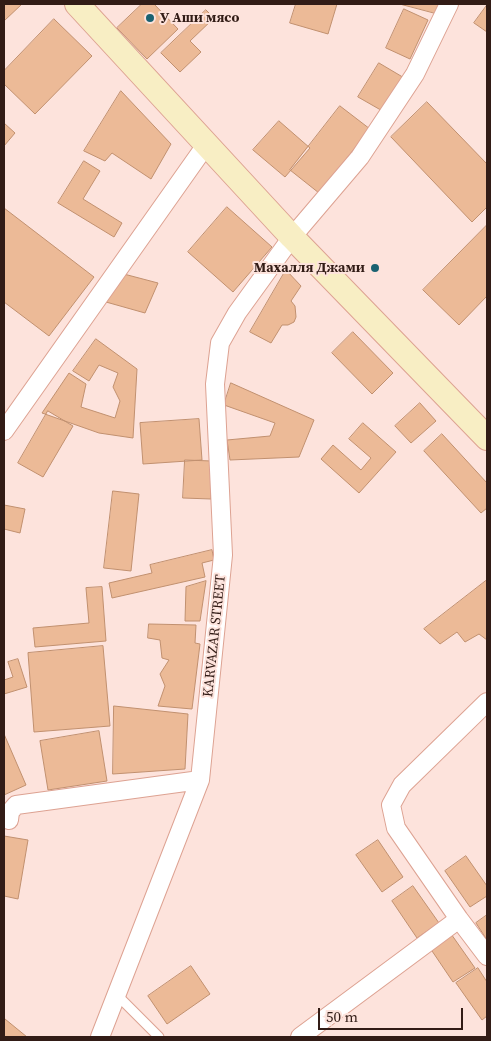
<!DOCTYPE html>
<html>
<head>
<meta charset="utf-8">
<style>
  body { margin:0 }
  #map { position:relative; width:491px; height:1041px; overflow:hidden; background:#fde3dc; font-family:"Source Serif 4",serif }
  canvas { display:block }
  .frame { position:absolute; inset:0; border:5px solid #321c16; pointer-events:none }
  .scale { position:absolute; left:318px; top:1008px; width:145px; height:22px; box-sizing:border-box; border:2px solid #321c16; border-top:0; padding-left:6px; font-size:15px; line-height:18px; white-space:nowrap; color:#321c16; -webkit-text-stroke:4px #fde3dc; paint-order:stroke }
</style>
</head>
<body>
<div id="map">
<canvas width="491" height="1041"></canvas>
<div class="frame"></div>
<div class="scale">50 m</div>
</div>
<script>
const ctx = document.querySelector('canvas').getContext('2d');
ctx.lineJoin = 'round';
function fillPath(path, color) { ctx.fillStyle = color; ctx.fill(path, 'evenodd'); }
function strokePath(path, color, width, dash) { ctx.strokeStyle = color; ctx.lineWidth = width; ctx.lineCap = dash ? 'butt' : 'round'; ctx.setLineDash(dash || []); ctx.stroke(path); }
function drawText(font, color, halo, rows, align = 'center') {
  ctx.font = font + ' "Source Serif 4",serif'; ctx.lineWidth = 4; ctx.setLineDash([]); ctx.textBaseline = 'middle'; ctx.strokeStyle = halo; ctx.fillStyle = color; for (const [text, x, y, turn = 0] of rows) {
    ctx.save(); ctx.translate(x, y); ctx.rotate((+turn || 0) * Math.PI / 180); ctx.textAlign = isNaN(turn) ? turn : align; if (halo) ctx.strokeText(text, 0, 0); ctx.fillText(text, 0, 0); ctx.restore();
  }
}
const building = new Path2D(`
  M4,4H22L4,21Z
  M142,4H154L178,29L147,59L117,28Z
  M296,4H337L328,34L290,23Z
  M400,4H443L439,14Z
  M487,5V32L474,23Z
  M404,9L428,20L410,59L386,48Z
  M206,10L214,18L190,41L201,52L180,72L161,53Z
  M54,19L92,56L35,114L4,84V71Z
  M379,63L406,79L386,113L358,97Z
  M121,91L171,144L151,179L112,153L105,161L84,151Z
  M427,102L487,164V207L472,222L391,137Z
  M340,106L370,129L319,193L290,170Z
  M279,121L310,148L285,177L253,150Z
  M4,123L15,133L4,146Z
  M84,161L100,171L83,199L122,223L114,237L58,203Z
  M227,207L272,247L233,292L188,252Z
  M4,208L94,277L49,336L4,302Z
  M487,225V296L459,325L423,290Z
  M286,270L301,286L291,301L295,306L296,317L294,322L288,325H282L271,343L250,332Z
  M120,273L158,283L145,313L106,302Z
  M353,332L393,373L372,394L332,353Z
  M96,339L137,369L133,438L99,433L42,413L69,373L86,384L81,407L115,418L120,401L113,387L118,373L99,365L89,381L73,371Z
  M231,383L314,420L299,457L230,460L227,440L270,436L275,423L224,405Z
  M420,403L436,421L411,443L395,426Z
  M48,411L73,426L43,477L18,463Z
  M199,419L202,460L143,464L140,423Z
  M363,423L396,452L359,493L321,459L333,445L361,470L371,458L349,439Z
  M442,434L487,483V508L481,513L424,451Z
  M185,460L212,461L211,499L183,498Z
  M113,491L139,494L131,571L104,568Z
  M4,505L25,509L20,533L4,529Z
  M212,550L214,560L202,563L205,577L112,598L109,583L152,573L150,565Z
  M487,580V640L479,634L465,642L457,632L440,644L424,629Z
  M206,581L200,621H185L186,587Z
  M102,587L106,641L35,647L33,628L89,623L86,588Z
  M149,624L196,625L195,643L200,644L192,709L158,706L165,686L160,674L169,660L162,658L160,640L148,638Z
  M103,646L110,726L34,732L28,653Z
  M18,659L27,687L4,694V680L13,677L8,662Z
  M114,706L188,714L185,769L113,774Z
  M99,731L107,781L48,790L40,741Z
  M4,734L26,785L4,795Z
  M4,836L28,840L18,899L4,896Z
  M378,840L403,877L382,892L356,855Z
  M466,856L487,886V896L470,907L445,871Z
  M413,886L439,923L417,938L392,901Z
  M487,915V940L476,923Z
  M449,931L475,968L453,982L428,945Z
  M191,966L210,994L167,1024L148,996Z
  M478,968L487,982V1016L482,1020L456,983Z
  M5,1019L27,1037H4Z`);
fillPath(building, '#ecba97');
strokePath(building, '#c1906f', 1);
const lane = new Path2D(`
  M117,995L159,1037`);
const street = new Path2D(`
  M4,431L206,145
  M487,702L402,785L391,805L396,828L459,919L487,956
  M9,820L10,812L16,805L200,780
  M100,1037L200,780L223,555L215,384L220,343L237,313L292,237L360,157L415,74L449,4
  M300,1037L459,919`);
const secondary = new Path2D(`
  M77,4L292,237L487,438`);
strokePath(lane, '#dda292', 11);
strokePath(street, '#dda292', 20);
strokePath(secondary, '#dda292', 26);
strokePath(lane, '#fff', 9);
strokePath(street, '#fff', 18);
strokePath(secondary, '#f8eec4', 24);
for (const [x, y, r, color] of [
  [150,18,5,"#1a6271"],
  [375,268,5,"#1a6271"]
]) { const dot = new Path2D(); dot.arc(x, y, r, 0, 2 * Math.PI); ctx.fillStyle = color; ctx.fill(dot); strokePath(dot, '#fde3dc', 2); }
drawText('bold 14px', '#321c16', '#fde3dc', [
  ["У Аши мясо",160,18],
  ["Махалля Джами",365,268,"right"]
], 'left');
drawText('14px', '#321c16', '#fde3dc', [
  ["KARVAZAR STREET",215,636,-84]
]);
</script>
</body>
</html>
